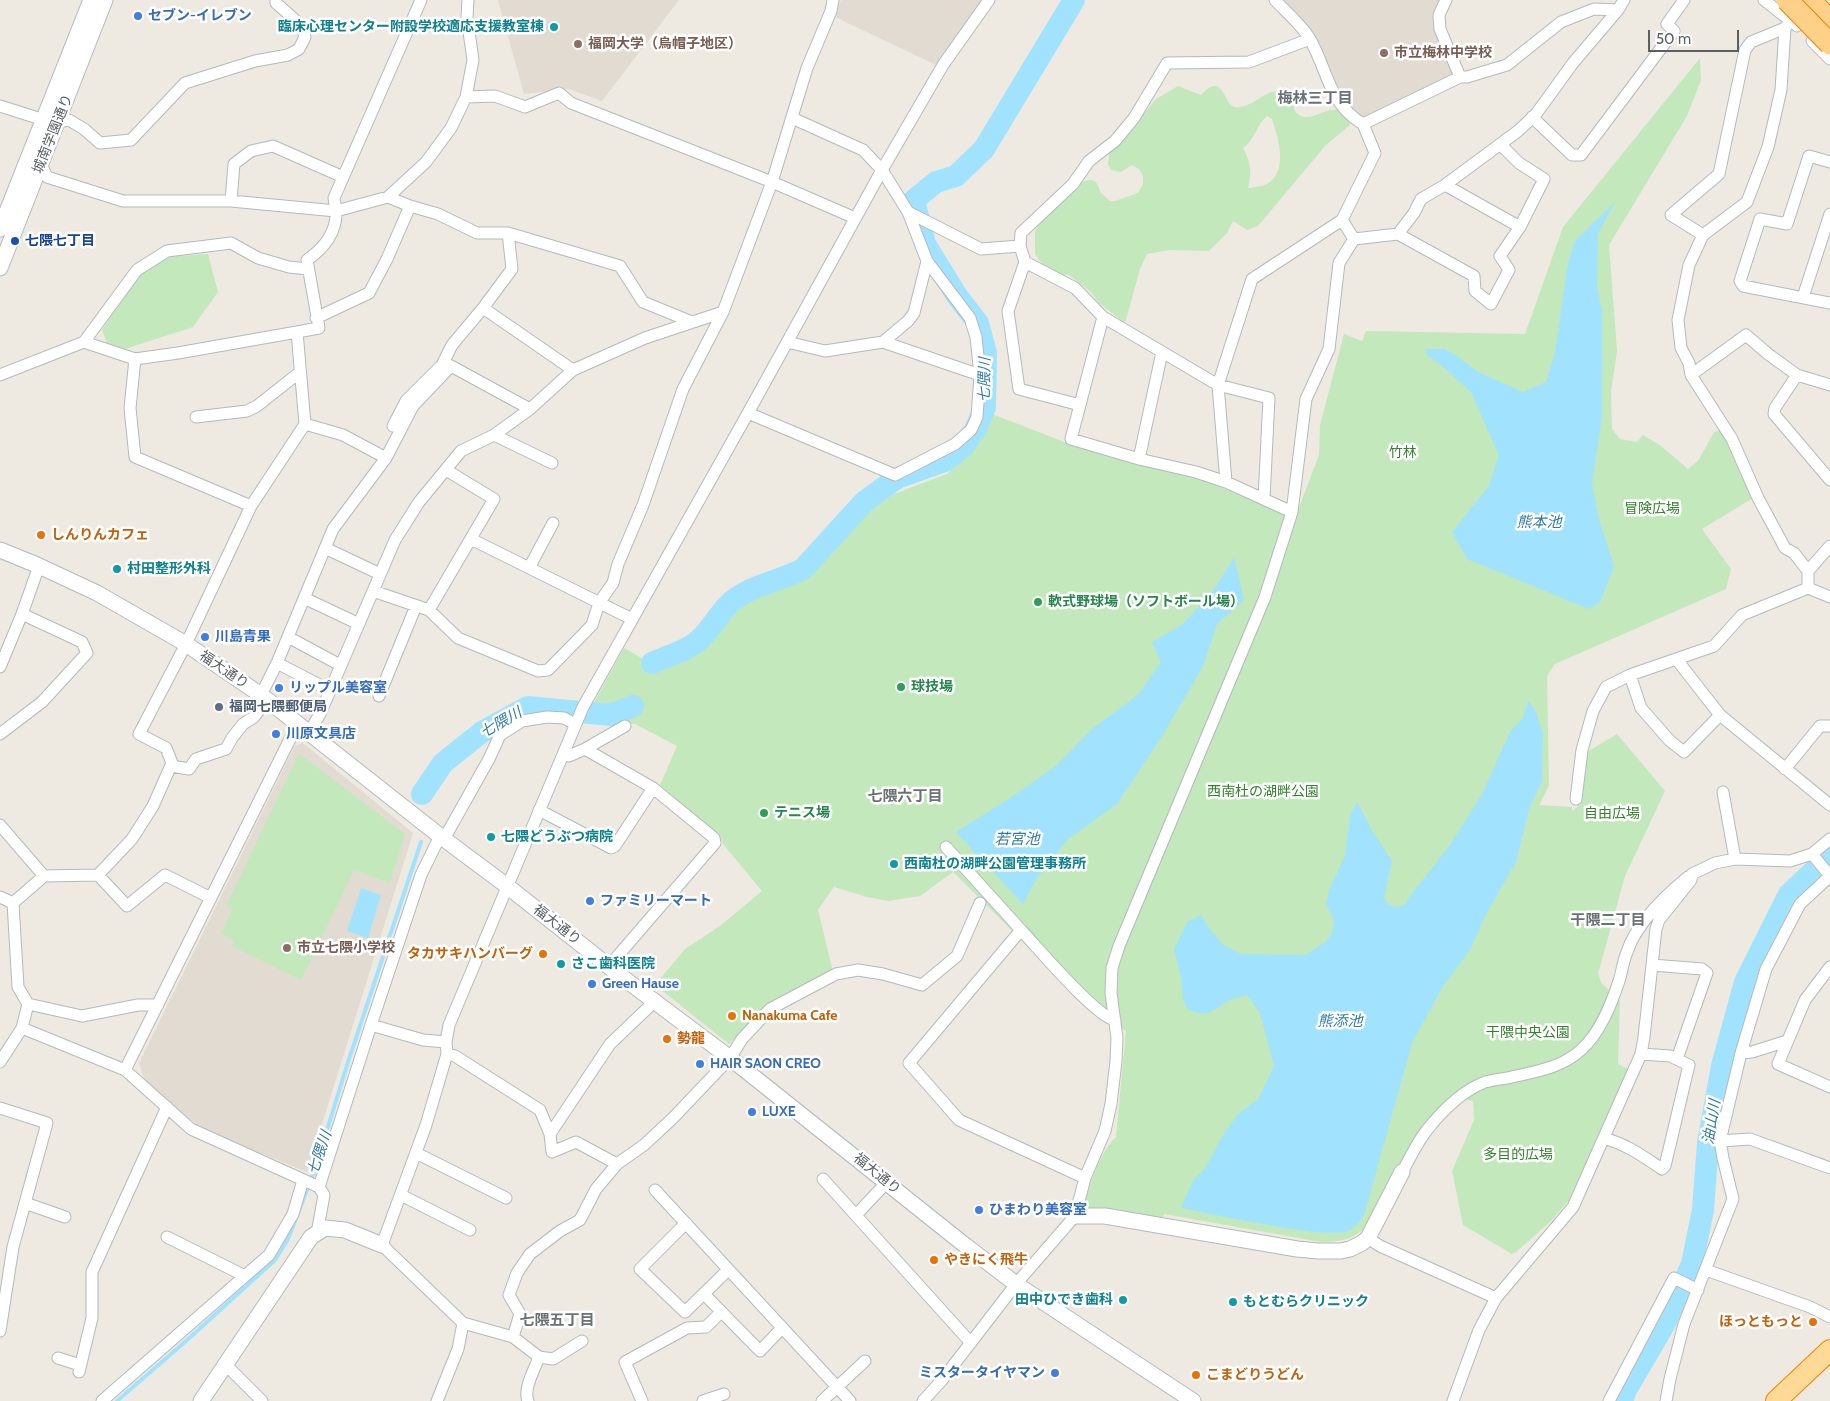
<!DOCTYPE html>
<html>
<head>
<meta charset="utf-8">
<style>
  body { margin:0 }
  #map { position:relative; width:1830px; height:1401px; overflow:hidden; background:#eeeae1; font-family:Cabin,sans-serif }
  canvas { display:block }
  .scale { position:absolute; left:1648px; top:30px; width:91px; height:22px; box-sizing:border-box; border:2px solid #5a6064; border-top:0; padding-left:6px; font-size:15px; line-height:18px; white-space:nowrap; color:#5a6064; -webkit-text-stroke:4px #fff; paint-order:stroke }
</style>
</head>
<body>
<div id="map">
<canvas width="1830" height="1401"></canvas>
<div class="scale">50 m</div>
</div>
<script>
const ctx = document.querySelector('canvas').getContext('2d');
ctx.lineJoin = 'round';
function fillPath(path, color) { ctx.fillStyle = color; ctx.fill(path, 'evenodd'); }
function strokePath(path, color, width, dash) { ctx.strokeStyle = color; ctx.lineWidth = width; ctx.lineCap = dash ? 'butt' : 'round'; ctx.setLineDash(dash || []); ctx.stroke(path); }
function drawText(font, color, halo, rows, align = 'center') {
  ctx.font = font + ' Cabin,"Noto Sans JP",sans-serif'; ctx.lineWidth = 5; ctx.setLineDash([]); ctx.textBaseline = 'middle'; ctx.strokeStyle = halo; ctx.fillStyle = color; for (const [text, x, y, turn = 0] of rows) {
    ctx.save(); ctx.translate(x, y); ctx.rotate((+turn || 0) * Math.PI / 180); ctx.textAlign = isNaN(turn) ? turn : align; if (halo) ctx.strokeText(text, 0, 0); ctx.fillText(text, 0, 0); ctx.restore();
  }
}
fillPath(new Path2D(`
  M498,0H679L602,101L569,89L524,94Z
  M841,0H983L936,65L835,17Z
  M1282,0H1441L1432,15L1454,71L1450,78L1367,120L1360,119L1339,98Z
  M303,743L413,833L307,1172L202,1129L145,1082L139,1063L295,746Z`), '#e1dbd2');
fillPath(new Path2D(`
  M1700,58L1701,80L1687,116L1609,245L1617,351L1611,392L1612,429L1620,439L1637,442L1643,435L1661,446L1688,469L1698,461L1714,432L1723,429L1753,498L1702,529L1731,569L1726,589L1555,664L1547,676L1549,786L1539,805L1572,807V811L1577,807L1587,752L1617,734L1665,791L1625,876L1598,974L1602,984L1620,999L1618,1064L1628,1069L1569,1200L1551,1221L1516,1252L1512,1254L1463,1225L1452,1171L1474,1120L1473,1101L1450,1096L1418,1133L1365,1228C1350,1241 1341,1241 1321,1242L1164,1214L1162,1219H1150L1121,1227L1107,1223L1084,1205C1090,1184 1100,1152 1116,1137L1126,1031L1097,1015L953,872L920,896L888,901L867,897L834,887L818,910L833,972L776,998L729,1044L655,985L685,949L720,926L762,891L723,844L721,838L660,785L677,746L635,724L585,719L624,648L655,666L696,647L731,605L760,589L796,580L853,523L894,494L947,474L973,451L992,414L1067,443L1131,462L1222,484L1220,487L1295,518L1319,455L1320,425L1344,334L1362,341L1366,331L1525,334L1563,227Z
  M1178,86L1201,95C1224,70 1223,105 1235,107C1247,110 1261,95 1272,92C1277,91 1282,91 1288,91C1296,97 1290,109 1299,115C1312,123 1328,104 1341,111C1344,113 1347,117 1350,119V125L1325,146L1258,226L1247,230L1233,221L1227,233L1209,251L1169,250L1147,254L1140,269L1125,323L1099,303L1091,292L1069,275L1050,274L1035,254V232L1042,218L1084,181C1094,178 1098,182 1100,192L1110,201H1115L1138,193L1143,184V177L1140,170L1132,165L1121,172L1111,170L1108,164L1110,149L1135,125L1156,99ZM1267,116L1272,119C1278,138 1289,171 1267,184C1261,187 1254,187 1248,188C1252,173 1251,162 1243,148C1255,140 1256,125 1267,116Z
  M208,254L218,292L193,327L125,349L107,343L102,330L138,275L166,257Z
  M299,754L405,834L390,883L354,870L301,980L232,946L235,941L221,934L232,910L226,906Z`), '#c2e8bb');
fillPath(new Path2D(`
  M1616,201L1598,233L1597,286L1602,312V416L1592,484L1599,519L1614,566L1600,602L1589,609L1467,559L1452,532L1489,486L1499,455L1471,392L1440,364L1427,355L1425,349H1444L1455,355L1478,372L1523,392L1546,382L1555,352L1568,263L1575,241Z
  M1234,558L1244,600L1217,624L1203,666L1164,733L1117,804L1068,839L1037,878L1023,904L956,832L1010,798L1057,765L1092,729L1138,695L1161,662L1152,642L1182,625L1213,591Z
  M1528,701L1535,710L1543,734L1542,781L1529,809L1516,862L1486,914L1471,948L1442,988L1412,1043L1364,1215C1360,1221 1355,1228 1348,1231C1326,1240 1210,1213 1181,1208L1192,1182L1206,1167L1222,1137L1238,1114L1258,1099L1274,1066L1260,1013L1247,995C1241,997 1234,998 1228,1001C1210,1012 1209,1017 1188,1010L1183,999L1181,978L1174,949L1187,922L1201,915L1209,928L1223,945L1241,954L1306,955L1325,942L1332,934L1334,920L1326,904L1329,890L1345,856L1350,815L1357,802L1372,830L1392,861L1384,898L1389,905L1397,907L1406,904L1407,900L1450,845L1482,794L1511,730L1523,718Z
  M361,888L381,895L368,938L347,931Z`), '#a1e3ff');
strokePath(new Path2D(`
  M117,1401L186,1341L275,1260L288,1239L315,1169L348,1062L421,842`), '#a1e3ff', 4);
strokePath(new Path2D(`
  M652,663C665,657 683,652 694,644C710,633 717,615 730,603C750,585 780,581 803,569L864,502L897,478L945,461L963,447L975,430L985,407L986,353L978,323L957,296L925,244L914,200L936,182L956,176L984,149L1074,0
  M422,794L443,763L458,751L482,732L528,707L611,715L633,706
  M1622,1401L1626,1390L1664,1325L1692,1264L1703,1210L1708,1143L1722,1066L1745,982L1789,894L1830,856`), '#a1e3ff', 22);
const minor = new Path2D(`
  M1275,0C1285,11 1305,28 1311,41C1328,72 1329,104 1363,124
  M1764,0L1797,26
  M1785,28L1781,90L1768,147L1747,202L1703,235L1689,265L1678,320L1681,348L1689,363L1691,375L1732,439L1758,498L1785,548L1794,553L1808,571V588
  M1812,41L1830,59
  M1460,77H1467L1507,65L1561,22L1594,9L1618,10
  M466,97L473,60L467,18L468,0
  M0,106L44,120
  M1532,117L1572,155H1581L1674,31L1667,24L1684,0
  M792,118L863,150L882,170L908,212L927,261L914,313L908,321L883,342
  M58,122L69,120L84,129L100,143L131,140L185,83L255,61L288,55L299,49L305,37L302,26L276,3V0
  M1830,162L1809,156L1787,224L1760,219L1740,281L1743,286L1830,303
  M41,164L47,177L123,201H231L336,211L334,198L421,0
  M1445,185L1520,227
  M388,197L410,206L438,214L477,233H508L620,266L643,302L692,322
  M231,201L234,164L251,151L273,146L343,177
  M908,212L981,249L1020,246L1025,262L1075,288L1103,317L1218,385L1269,398L1264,499
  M1398,234L1474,276L1475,291L1491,304L1509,270L1500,256L1520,227L1544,179L1519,163L1500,144
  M1703,235L1671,215L1719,174L1745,50L1751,42L1785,28L1789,23
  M1354,239L1342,220L1375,153L1363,124L1460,77L1440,29L1439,15L1446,0
  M1020,246L1021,233L1073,184L1089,161L1115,141L1134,118L1167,63L1249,62L1310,39
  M1025,262L1008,311L1019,389L1080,405
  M1803,297L1830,214
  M483,308L573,370
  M1103,317L1071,439L1139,459L1196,472L1226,482L1292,512
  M316,318L369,293L387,259L410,206
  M84,342L135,359L178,353L297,332
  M787,342L825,351L883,342L980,375
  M135,359L130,408L135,457L251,506
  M0,375L84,342L137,270L167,251L231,243L258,258L289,267L308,269
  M1691,375L1746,335L1768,354L1797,375L1830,385
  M1797,375L1775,408L1774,414L1830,480
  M748,413L895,475L955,444L971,430L977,417L980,375L976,337L970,318L927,261
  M196,417L247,411L257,406L300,372
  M305,424L343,435L386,458
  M393,426L406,401L442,365L452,345L483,308L512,269L508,233
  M494,435L552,463
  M1139,459L1162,352
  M1226,482L1218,385L1252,279L1342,220
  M471,539L632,619
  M325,548L380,574
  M529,568L553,523
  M1808,571L1830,546
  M373,591L429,610L458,638L538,671L548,670L592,625L599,603L613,583L618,564L643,505L683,389L723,312
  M304,598L359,624
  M429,610L494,499L446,470
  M22,614L39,566
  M288,637L340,665
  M1677,660L1720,715L1830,805
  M277,663L329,690
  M0,667L22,614L82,642L87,653L42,702L0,734
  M1630,675L1641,708L1670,741L1684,752L1720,715
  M261,695L277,663L333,529L386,458L413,406L451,366L530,409
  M379,696L416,606
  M309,732L320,714L395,540L419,502L461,451L494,435L530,409L573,370L645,338L723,312L772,182L807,68L831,11L833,0
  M585,749L625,726
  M564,753L569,756L585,749L653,788L714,838L715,843L609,966
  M171,766L189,769L196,759L226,749L232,738L243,724L254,717L267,700
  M1785,769L1820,726H1830
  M1723,792L1735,859
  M1576,799L1582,750L1593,711L1606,687L1630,675L1714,646L1742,615L1808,588L1830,597
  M539,810L611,848L615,846L653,788
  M0,825L44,876
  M444,839L489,759L500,735L522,721L547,717L564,718L575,724
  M946,847L1021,930
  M98,875L127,906L165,875L211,898
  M0,897L13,903
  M1652,965L1702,969L1707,973L1677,1059
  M1830,967L1805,1000L1778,1064L1830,1087
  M28,1004L82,1016L138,1005H158
  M371,1025L421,875L440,836
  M22,1028L125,1070L191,1129L319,1187L324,1195L317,1233
  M1741,1053L1752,1052L1787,1041
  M447,1054L455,1056L540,1110L550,1134L552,1152L576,1142L617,1164
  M0,1062L22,1028L28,1004L18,987L13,903L44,876L98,875L132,839L153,806L172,763L166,748L139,734L186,644L251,506L305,424L297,332L319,328L307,260C324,248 337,233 336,211L388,197L426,162L451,128L466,97L495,96L525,107L559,93L571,103L772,182L855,218
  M125,1070L298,723
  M0,1108L47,1123L13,1247L0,1331
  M550,1134L610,1044L655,1001
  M1604,1138C1628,1145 1641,1155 1662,1169L1665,1166L1689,1065L1670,1056L1641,1054
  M1720,1141L1750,1139L1830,1168
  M416,1153L506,1198
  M1402,1172C1410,1159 1417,1142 1427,1130C1442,1111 1462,1091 1485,1082C1492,1080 1500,1079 1507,1078C1533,1072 1560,1069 1581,1050C1600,1033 1611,1005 1619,981C1622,972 1623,961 1627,952C1636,924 1666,895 1688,877
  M1085,1178L959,1120L909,1063L1021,930C1037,947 1096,1017 1115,1020
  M823,1179L971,1343
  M319,1187L371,1025L423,1040L446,1042
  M655,1190L850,1401
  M401,1195L470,1230
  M25,1203L65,1217
  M856,1215L887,1182
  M686,1223L640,1269L685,1312L728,1270
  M167,1237L245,1276
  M1368,1238L1380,1246L1496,1298
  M1706,1270L1810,1307L1830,1317
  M704,1294L760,1351L782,1328
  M513,1337L520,1314L509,1295L517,1273L530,1254L560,1231L580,1220L596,1189L617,1164L644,1145L673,1118L730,1058L742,1039L770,1009L836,974L858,970L883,974L922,985L957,956L980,903
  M539,1357L553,1359L582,1341
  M58,1358L80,1365
  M226,1365L262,1401
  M79,1372L92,1318V1272L167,1107
  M102,1401L269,1255L293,1214L303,1180
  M437,1401L458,1349L463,1323
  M528,1401C523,1388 535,1369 539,1357L513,1337L463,1323L382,1245L426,1125L447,1054L446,1042L449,1025L583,707L748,413L882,170L943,65L989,0
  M642,1401L625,1362L687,1328L706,1327L721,1312
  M703,1401L724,1394
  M822,1401L865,1361
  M923,1401L942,1380L1016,1284L1075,1216L1085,1178L1105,1131L1111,1104L1116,1061L1117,1038L1111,993L1112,968L1119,946L1265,597L1292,512L1306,399L1329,349L1339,263L1354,239L1398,234L1414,213L1421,199L1445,185L1518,131L1536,114L1573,63L1618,10L1624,0
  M1453,1401L1479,1330L1496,1298L1573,1207L1641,1054L1644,1037L1656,929L1659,920L1691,880L1692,874L1715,863L1735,859L1790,861L1812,854L1830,839
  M1609,1401L1674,1278L1698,1290
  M1666,1401L1670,1379L1684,1324L1733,1199L1723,1158L1720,1141L1741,1053L1766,969L1800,904L1830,876L1812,854`);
const tertiary = new Path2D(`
  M0,229L91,0
  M0,268L105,0
  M0,550L37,565L97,593L186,644L261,695L440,836L507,886L626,980L730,1058L966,1246L1016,1284L1193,1401
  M1075,1216H1105L1297,1249L1318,1251H1341L1350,1249L1362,1243L1368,1238L1402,1172
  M201,1401L311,1237L325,1228L345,1230L382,1245`);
const trunk = new Path2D(`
  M1776,1401L1830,1350`);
const motorway = new Path2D(`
  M1810,0L1830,21`);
strokePath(minor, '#b4b9bd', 13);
strokePath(tertiary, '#b4b9bd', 17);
strokePath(trunk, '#f08200', 22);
strokePath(motorway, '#f08200', 23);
strokePath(minor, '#fff', 11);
strokePath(tertiary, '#fff', 15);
strokePath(trunk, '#ffda97', 20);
strokePath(motorway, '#ffd088', 21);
const motorwayBridge = new Path2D(`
  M1787,0L1830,44`);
strokePath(motorwayBridge, '#f08200', 23, []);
strokePath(motorwayBridge, '#ffd088', 21);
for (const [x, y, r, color] of [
  [138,16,5,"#3f7fe0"],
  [554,27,5,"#0f9aa8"],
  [578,44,5,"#8d6e63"],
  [1384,53,5,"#8d6e63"],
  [15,241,5,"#1a4fb4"],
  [41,535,5,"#e8710a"],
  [117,569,5,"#0f9aa8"],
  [1038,602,5,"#2e9e5b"],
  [205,637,5,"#3f7fe0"],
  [901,687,5,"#2e9e5b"],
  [279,688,5,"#3f7fe0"],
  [219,707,5,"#5c6f8a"],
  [276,734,5,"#3f7fe0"],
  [764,813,5,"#2e9e5b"],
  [491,837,5,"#0f9aa8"],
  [894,864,5,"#0f9aa8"],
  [590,901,5,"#3f7fe0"],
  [287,948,5,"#8d6e63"],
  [543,954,5,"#e8710a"],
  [561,964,5,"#0f9aa8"],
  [592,984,5,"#3f7fe0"],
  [732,1016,5,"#e8710a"],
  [667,1039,5,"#e8710a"],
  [700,1064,5,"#3f7fe0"],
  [752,1112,5,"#3f7fe0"],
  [979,1210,5,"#3f7fe0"],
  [934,1260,5,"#e8710a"],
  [1123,1300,5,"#0f9aa8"],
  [1233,1302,5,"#0f9aa8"],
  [1813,1322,5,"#e8710a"],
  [1055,1373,5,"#3f7fe0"],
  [1196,1375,5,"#e8710a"]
]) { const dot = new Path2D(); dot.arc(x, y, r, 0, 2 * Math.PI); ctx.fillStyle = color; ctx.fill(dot); strokePath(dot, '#fff', 2); }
drawText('bold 14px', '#366cbe', '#fff', [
  ["セブン-イレブン",148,16],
  ["川島青果",215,637],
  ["リップル美容室",289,688],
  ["川原文具店",286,734],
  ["ファミリーマート",600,901],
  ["Green Hause",602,984],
  ["HAIR SAON CREO",710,1064],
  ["LUXE",762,1112],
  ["ひまわり美容室",989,1210],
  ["ミスタータイヤマン",1045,1373,"right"]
], 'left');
drawText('bold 14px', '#0d838f', '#fff', [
  ["臨床心理センター附設学校適応支援教室棟",544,27,"right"],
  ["村田整形外科",127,569],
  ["七隈どうぶつ病院",501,837],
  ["西南杜の湖畔公園管理事務所",904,864],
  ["さこ歯科医院",571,964],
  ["田中ひでき歯科",1113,1300,"right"],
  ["もとむらクリニック",1243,1302]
], 'left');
drawText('bold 14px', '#785e54', '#fff', [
  ["福岡大学（烏帽子地区）",588,44],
  ["市立梅林中学校",1394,53],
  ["市立七隈小学校",297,948]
], 'left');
drawText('14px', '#5a6064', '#fff', [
  ["城南学園通り",53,134,-68],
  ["福大通り",224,670,34],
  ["福大通り",557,925,38],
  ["福大通り",877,1174,39]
]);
drawText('bold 14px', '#164399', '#fff', [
  ["七隈七丁目",25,241]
], 'left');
drawText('14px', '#34822c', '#fff', [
  ["竹林",1403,453],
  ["冒険広場",1652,509],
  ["西南杜の湖畔公園",1263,792],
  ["自由広場",1612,814],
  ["干隈中央公園",1528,1033],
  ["多目的広場",1518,1155]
]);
drawText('bold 14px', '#c56008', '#fff', [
  ["しんりんカフェ",51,535],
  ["タカサキハンバーグ",533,954,"right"],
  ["Nanakuma Cafe",742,1016],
  ["勢龍",677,1039],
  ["やきにく飛牛",944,1260],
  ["ほっともっと",1803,1322,"right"],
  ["こまどりうどん",1206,1375]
], 'left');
drawText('bold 14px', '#27864d', '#fff', [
  ["軟式野球場（ソフトボール場）",1048,602],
  ["球技場",911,687],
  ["テニス場",774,813]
], 'left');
drawText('bold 14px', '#4e5e75', '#fff', [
  ["福岡七隈郵便局",229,707]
], 'left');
drawText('bold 15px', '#6b7276', '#fff', [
  ["梅林三丁目",1315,99],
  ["七隈六丁目",905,797],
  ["干隈二丁目",1608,921],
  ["七隈五丁目",557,1321]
]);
drawText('italic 15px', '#317ba7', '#fff', [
  ["七隈川",985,380,-89],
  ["熊本池",1539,523],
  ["七隈川",501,723,-30],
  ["若宮池",1017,840],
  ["熊添池",1340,1022],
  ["油山川",1712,1122,-81],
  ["七隈川",320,1153,-71]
]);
</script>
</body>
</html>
